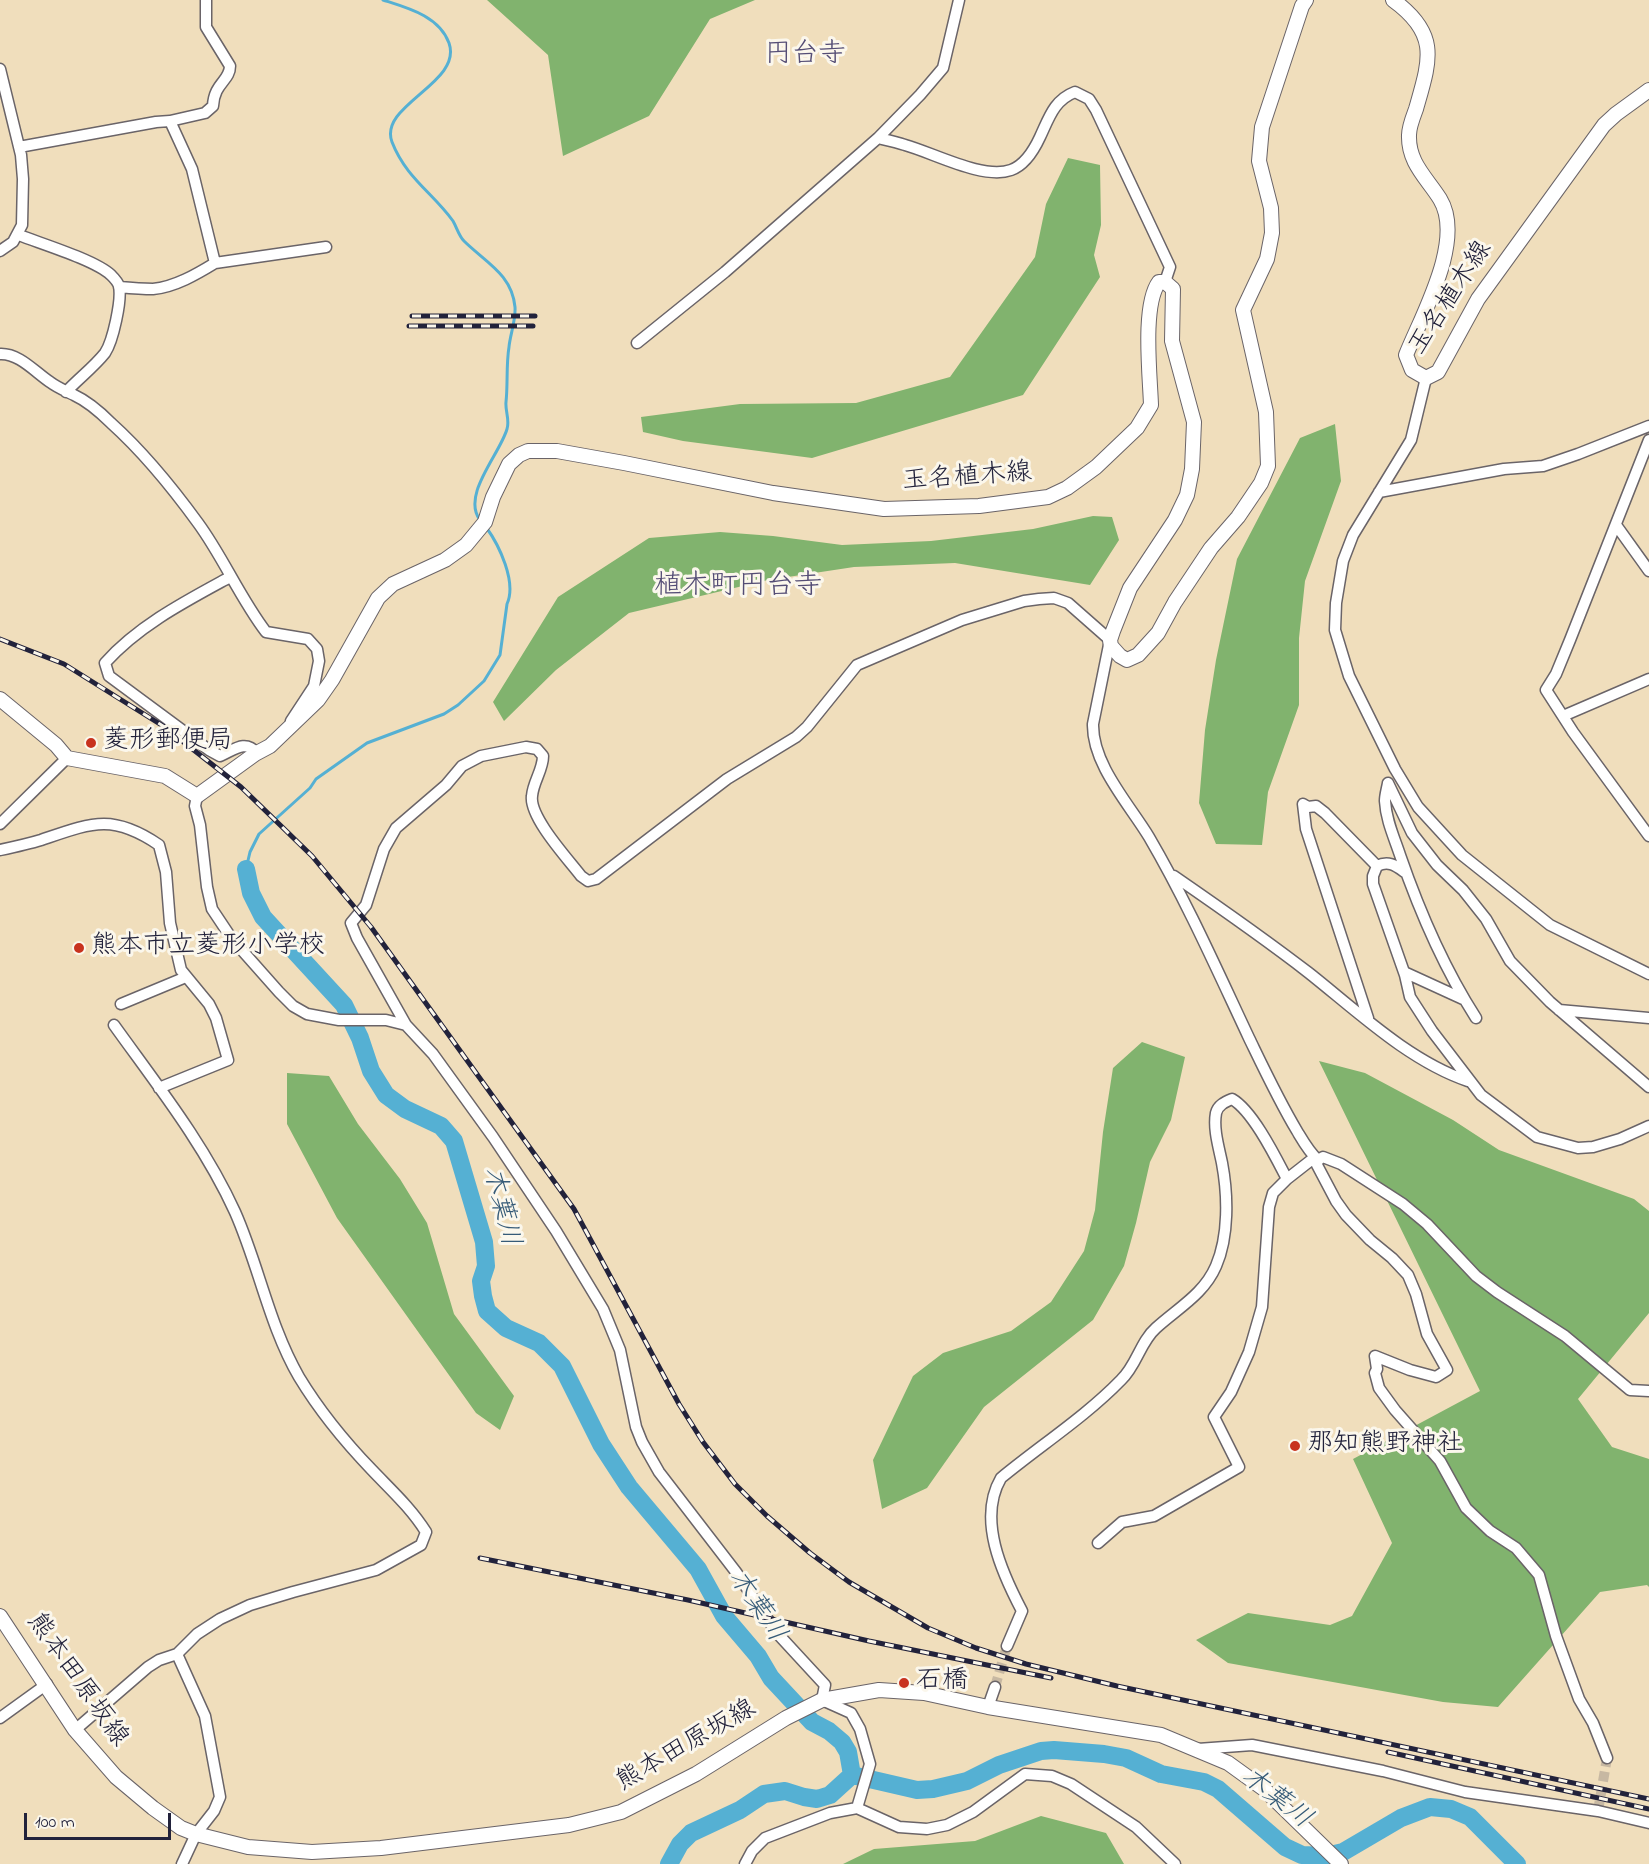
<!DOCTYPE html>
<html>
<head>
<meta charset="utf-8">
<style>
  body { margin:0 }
  #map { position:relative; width:1649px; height:1864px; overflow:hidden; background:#f0debc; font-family:"Indie Flower",sans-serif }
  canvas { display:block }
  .scale { position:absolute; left:24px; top:1813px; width:147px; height:27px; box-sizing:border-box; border:3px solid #22223b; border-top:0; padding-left:8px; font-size:18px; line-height:21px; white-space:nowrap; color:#22223b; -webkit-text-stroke:4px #fbf7ec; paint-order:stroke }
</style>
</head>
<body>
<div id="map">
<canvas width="1649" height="1864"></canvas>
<div class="scale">100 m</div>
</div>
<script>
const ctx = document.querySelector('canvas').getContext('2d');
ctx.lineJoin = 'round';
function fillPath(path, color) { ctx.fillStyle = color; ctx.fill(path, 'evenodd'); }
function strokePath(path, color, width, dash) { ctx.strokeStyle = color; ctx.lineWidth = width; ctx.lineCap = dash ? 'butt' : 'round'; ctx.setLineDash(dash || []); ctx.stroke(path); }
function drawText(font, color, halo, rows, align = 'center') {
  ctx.font = font + ' "Indie Flower","Klee One",sans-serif'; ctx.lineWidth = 6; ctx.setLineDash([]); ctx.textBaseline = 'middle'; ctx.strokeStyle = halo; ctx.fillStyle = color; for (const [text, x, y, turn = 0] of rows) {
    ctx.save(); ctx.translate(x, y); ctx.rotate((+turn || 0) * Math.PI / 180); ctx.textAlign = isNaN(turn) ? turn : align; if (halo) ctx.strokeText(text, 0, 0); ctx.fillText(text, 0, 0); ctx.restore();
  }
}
fillPath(new Path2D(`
  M487,0H755L710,19L649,116L563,156L548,55Z
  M1068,158L1100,165L1101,225L1094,255L1100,277L1023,395L812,458L683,441L643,432L641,417L740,404L856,403L950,377L1035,257L1046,204Z
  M1335,424L1341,481L1305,581L1299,638V705L1268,792L1262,845L1216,844L1199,803L1205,730L1216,660L1237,559L1300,438Z
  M1093,516L1112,517L1119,540L1090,585L955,563L854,567L768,580L629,613L556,670L504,721L493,702L558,597L649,538L720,532L773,536L842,545L931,541L1033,529Z
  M1142,1042L1185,1057L1171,1120L1150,1162L1136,1223L1124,1266L1093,1320L984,1407L927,1488L882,1509L873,1460L913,1376L943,1353L1011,1331L1051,1302L1084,1251L1095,1210L1103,1132L1113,1068Z
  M1319,1061L1365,1073L1453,1120L1499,1150L1634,1199L1649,1211V1313L1578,1399L1612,1447L1649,1459V1587L1647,1585L1600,1592L1498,1707L1443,1702L1228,1663L1196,1640L1248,1613L1330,1625L1352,1616L1392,1543L1353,1459L1480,1391Z
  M287,1073L329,1076L358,1124L400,1179L427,1223L454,1314L514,1396L500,1430L476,1413L337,1218L287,1124Z
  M1041,1816L1106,1833L1124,1864H843L874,1849L975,1841Z`), '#81b36e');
strokePath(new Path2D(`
  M383,0C408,8 439,16 449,43C463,83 378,105 392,142C406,178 433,193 453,221C457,228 459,236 464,241C485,262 512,274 515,307C516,320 510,335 509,347C506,365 508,384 506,402C505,411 510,420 507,429C500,454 461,495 480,520
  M246,869L250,852L259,834L310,788L316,779L367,743L444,714L458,705L484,681L500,655L507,604C517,582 499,545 486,527`), '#55b0d3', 3);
strokePath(new Path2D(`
  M246,869L251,893L263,917L344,1005L360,1038L371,1071L386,1095L405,1109L441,1126L454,1141L484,1242L486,1266L481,1281L483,1296L487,1311L506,1328L539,1343L562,1366L601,1444L629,1487L698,1569L724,1616L758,1656L771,1678L812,1722L829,1731L842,1742L848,1752L852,1775L917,1790L933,1789L967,1781L999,1765L1041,1751L1054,1750L1104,1754L1126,1758L1161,1774L1204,1782L1218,1789L1285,1847L1302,1855L1326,1856L1343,1852L1401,1818L1430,1807L1451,1809L1470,1817L1517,1864
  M669,1864L680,1844L691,1833L740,1810L764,1794L785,1791L804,1797L817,1799L830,1795L852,1775`), '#55b0d3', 18);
strokePath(new Path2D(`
  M995,1687L1007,1646
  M1598,1811L1607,1758`), '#c7b8a2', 10, [10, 5]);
const minor = new Path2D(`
  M0,69L21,155L23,179L22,225L13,242L0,251
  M170,121L205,113L213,106C214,83 230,81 230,66L206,27V0
  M878,138C887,140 897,142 905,145C934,153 983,180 1011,170C1025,165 1034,150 1040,137C1049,118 1054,100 1075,92L1089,99L1096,110L1170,267L1165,282
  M19,147L156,122L170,121L192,169L215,263C197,274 175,287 153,289C142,289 130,288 119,287
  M19,235C42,244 95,260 111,275C114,278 118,282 119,286C122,300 113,341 105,353C94,367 78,379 66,392
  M215,263L326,247
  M637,343L725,272L878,138L920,95L943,68L959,0
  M0,354C19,353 35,372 50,382C58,388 66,391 74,395C87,401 101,413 111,423C141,450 174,490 198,523C223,557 240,598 266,632L308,639L317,649L319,661L314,686L291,721
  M1426,378L1411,440L1353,535L1343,561L1336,603L1335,630L1349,676L1395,769L1418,807L1462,855L1550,925L1649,974
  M1649,440L1570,640L1556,674L1546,690L1573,732L1649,836
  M1379,492L1504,469L1543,466L1578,454L1649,426
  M1616,525L1649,571
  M230,577C186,601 139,625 105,663L109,676L209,750L220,756C234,750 245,739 257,753
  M1563,716L1649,679
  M1388,783L1412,833L1437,865L1463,890L1486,919L1510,961L1550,1002L1649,1087
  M1388,783C1387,789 1385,795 1385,801C1386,820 1394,837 1400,855C1419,910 1444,968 1476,1018
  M197,796L195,806L200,825L207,887L212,909L232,939L279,992L293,1006L307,1014L339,1020H386L406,1025
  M0,824L67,758
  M0,850C14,847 28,844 41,840C91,823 112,813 159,845L166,872L170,923L181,970L209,1004L216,1018L228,1060L159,1088
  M1406,873C1396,866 1389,860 1377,866L1373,876V884L1405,975L1410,997L1432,1031L1481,1095L1537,1137L1578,1148L1593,1147L1620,1139L1649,1126
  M1174,876C1219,907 1265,939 1309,973C1357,1011 1409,1061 1468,1081
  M1404,972L1463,999
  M121,1004L186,977
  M1559,1010L1649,1018
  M1368,1018L1306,829L1303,804L1308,807L1316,806L1325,813L1377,866
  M1098,1543L1122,1522L1154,1516L1239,1467L1214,1417L1231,1392L1249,1352L1262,1307L1269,1207L1273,1193L1287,1179L1310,1161L1318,1160L1323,1157L1341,1164L1403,1204L1427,1224L1476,1276L1497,1292L1565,1336L1630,1390L1649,1391
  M1007,1646L1022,1611C1002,1573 977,1519 1001,1478C1041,1445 1085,1417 1121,1380C1137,1365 1140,1342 1156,1328C1178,1308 1204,1294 1216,1266C1229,1236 1228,1195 1222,1163C1219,1148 1213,1129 1216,1113C1218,1105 1225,1102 1232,1099C1253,1111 1276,1158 1287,1179
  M177,1654L205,1716L220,1797L214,1811L196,1834L182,1864
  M988,1707L995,1687
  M0,1718L47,1684
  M75,1730L148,1667L159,1660L177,1654L197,1634L220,1619L250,1605L293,1592L376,1570L421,1545L426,1532C411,1508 391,1490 372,1470C345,1442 319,1410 299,1377C269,1325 259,1266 235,1212C204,1144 157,1085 114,1025
  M1198,1749L1252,1745L1383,1771L1465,1792L1598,1811L1649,1823
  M857,1808L870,1764L860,1729L851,1713L822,1700L825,1685L777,1633L736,1572L659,1472L642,1442L636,1427L620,1350L603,1309L556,1231L493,1137L433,1054L406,1025L357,938L351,923L366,905L384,849L396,828L446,785L462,766L481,756L526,747L537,749L543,756C543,770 533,782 532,796C529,817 568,859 581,876L588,881L596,879L727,779L796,737L807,727L857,665L962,620L1024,601L1039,599L1054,598L1068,603L1110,640L1093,724C1092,764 1129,804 1149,837C1187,902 1217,970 1249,1038C1264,1069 1279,1101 1297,1131C1303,1141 1309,1152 1318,1160L1317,1165L1336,1201L1346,1215L1370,1240L1392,1258L1408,1275L1416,1294L1427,1334L1447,1370L1436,1377L1410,1370L1375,1356L1377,1369L1375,1373L1379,1388L1395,1410L1440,1461L1466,1508L1490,1531L1516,1548L1539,1575L1556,1636L1579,1699L1593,1723L1607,1758
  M745,1864L752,1851L765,1838L830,1813L857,1808L899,1827L927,1829L947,1825L973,1812L1025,1774L1052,1776L1071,1784L1136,1827L1175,1864`);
const major = new Path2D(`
  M1393,0C1440,34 1430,60 1416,109C1413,117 1409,127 1409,135C1408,163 1427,178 1440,199C1465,240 1422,315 1406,355L1412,370L1426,378L1438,372L1478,299L1604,125L1616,114L1649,90
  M0,699L56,745L67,758L165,776L197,796L255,754L270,746L318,700L332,680L378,598L393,584L445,560L466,545L485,522L493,497L509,464L519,455L528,451H557L624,463L773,493L884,509L979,506L1048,497L1067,488L1096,467L1137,428L1151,405C1150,375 1142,305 1159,282H1165L1173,289L1172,341L1194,422L1192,469L1187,495L1175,520L1130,588L1113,631L1110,640L1111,646L1120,656L1127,660L1138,655L1158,633L1175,602L1211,548L1238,517L1261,483L1268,466L1266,412L1243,310L1267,259L1272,233L1271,208L1259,161L1262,127L1302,6L1306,0
  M0,1616L75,1730L116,1777L153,1808L181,1828L196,1834L248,1847L312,1852L381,1848L569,1825L621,1812L696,1774L786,1718L822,1700L879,1690L924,1693L988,1707L1161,1735L1228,1763L1264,1789L1341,1864`);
strokePath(minor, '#6a6468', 13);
strokePath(major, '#6a6468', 16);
strokePath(minor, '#fff', 10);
strokePath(major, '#fff', 14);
const rail = new Path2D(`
  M412,316H535
  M409,326H533
  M0,639L64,664L163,726L241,787L312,856L371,927L574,1209L679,1404L703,1442L735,1484L767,1516L810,1553L849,1582L928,1628L976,1648L1026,1664L1117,1686L1649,1799
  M480,1558L688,1600L869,1641L1051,1678
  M1388,1752L1649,1809`);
strokePath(rail, '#22223b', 5);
strokePath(rail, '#fbf7ec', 3, [9]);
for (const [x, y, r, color] of [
  [91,743,6,"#c8321e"],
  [79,948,6,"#c8321e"],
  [1295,1446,6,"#c8321e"],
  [904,1683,6,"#c8321e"]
]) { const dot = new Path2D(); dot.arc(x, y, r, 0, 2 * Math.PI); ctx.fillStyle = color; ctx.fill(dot); strokePath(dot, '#fbf7ec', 2); }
drawText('26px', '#22223b', '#fbf7ec', [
  ["玉名植木線",1452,299,-57],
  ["玉名植木線",967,479,-4],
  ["熊本田原坂線",76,1681,55],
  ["熊本田原坂線",687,1747,-30]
]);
drawText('26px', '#22223b', '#fbf7ec', [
  ["菱形郵便局",103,743],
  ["熊本市立菱形小学校",91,948],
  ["那知熊野神社",1307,1446],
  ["石橋",916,1683]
], 'left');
drawText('27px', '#544d75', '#fbf7ec', [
  ["円台寺",805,57]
]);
drawText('italic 27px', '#365b78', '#fbf7ec', [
  ["木葉川",499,1207,76],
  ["木葉川",755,1607,56],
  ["木葉川",1275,1800,38]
]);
drawText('28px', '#544d75', '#fbf7ec', [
  ["植木町円台寺",738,588]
]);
</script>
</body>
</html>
